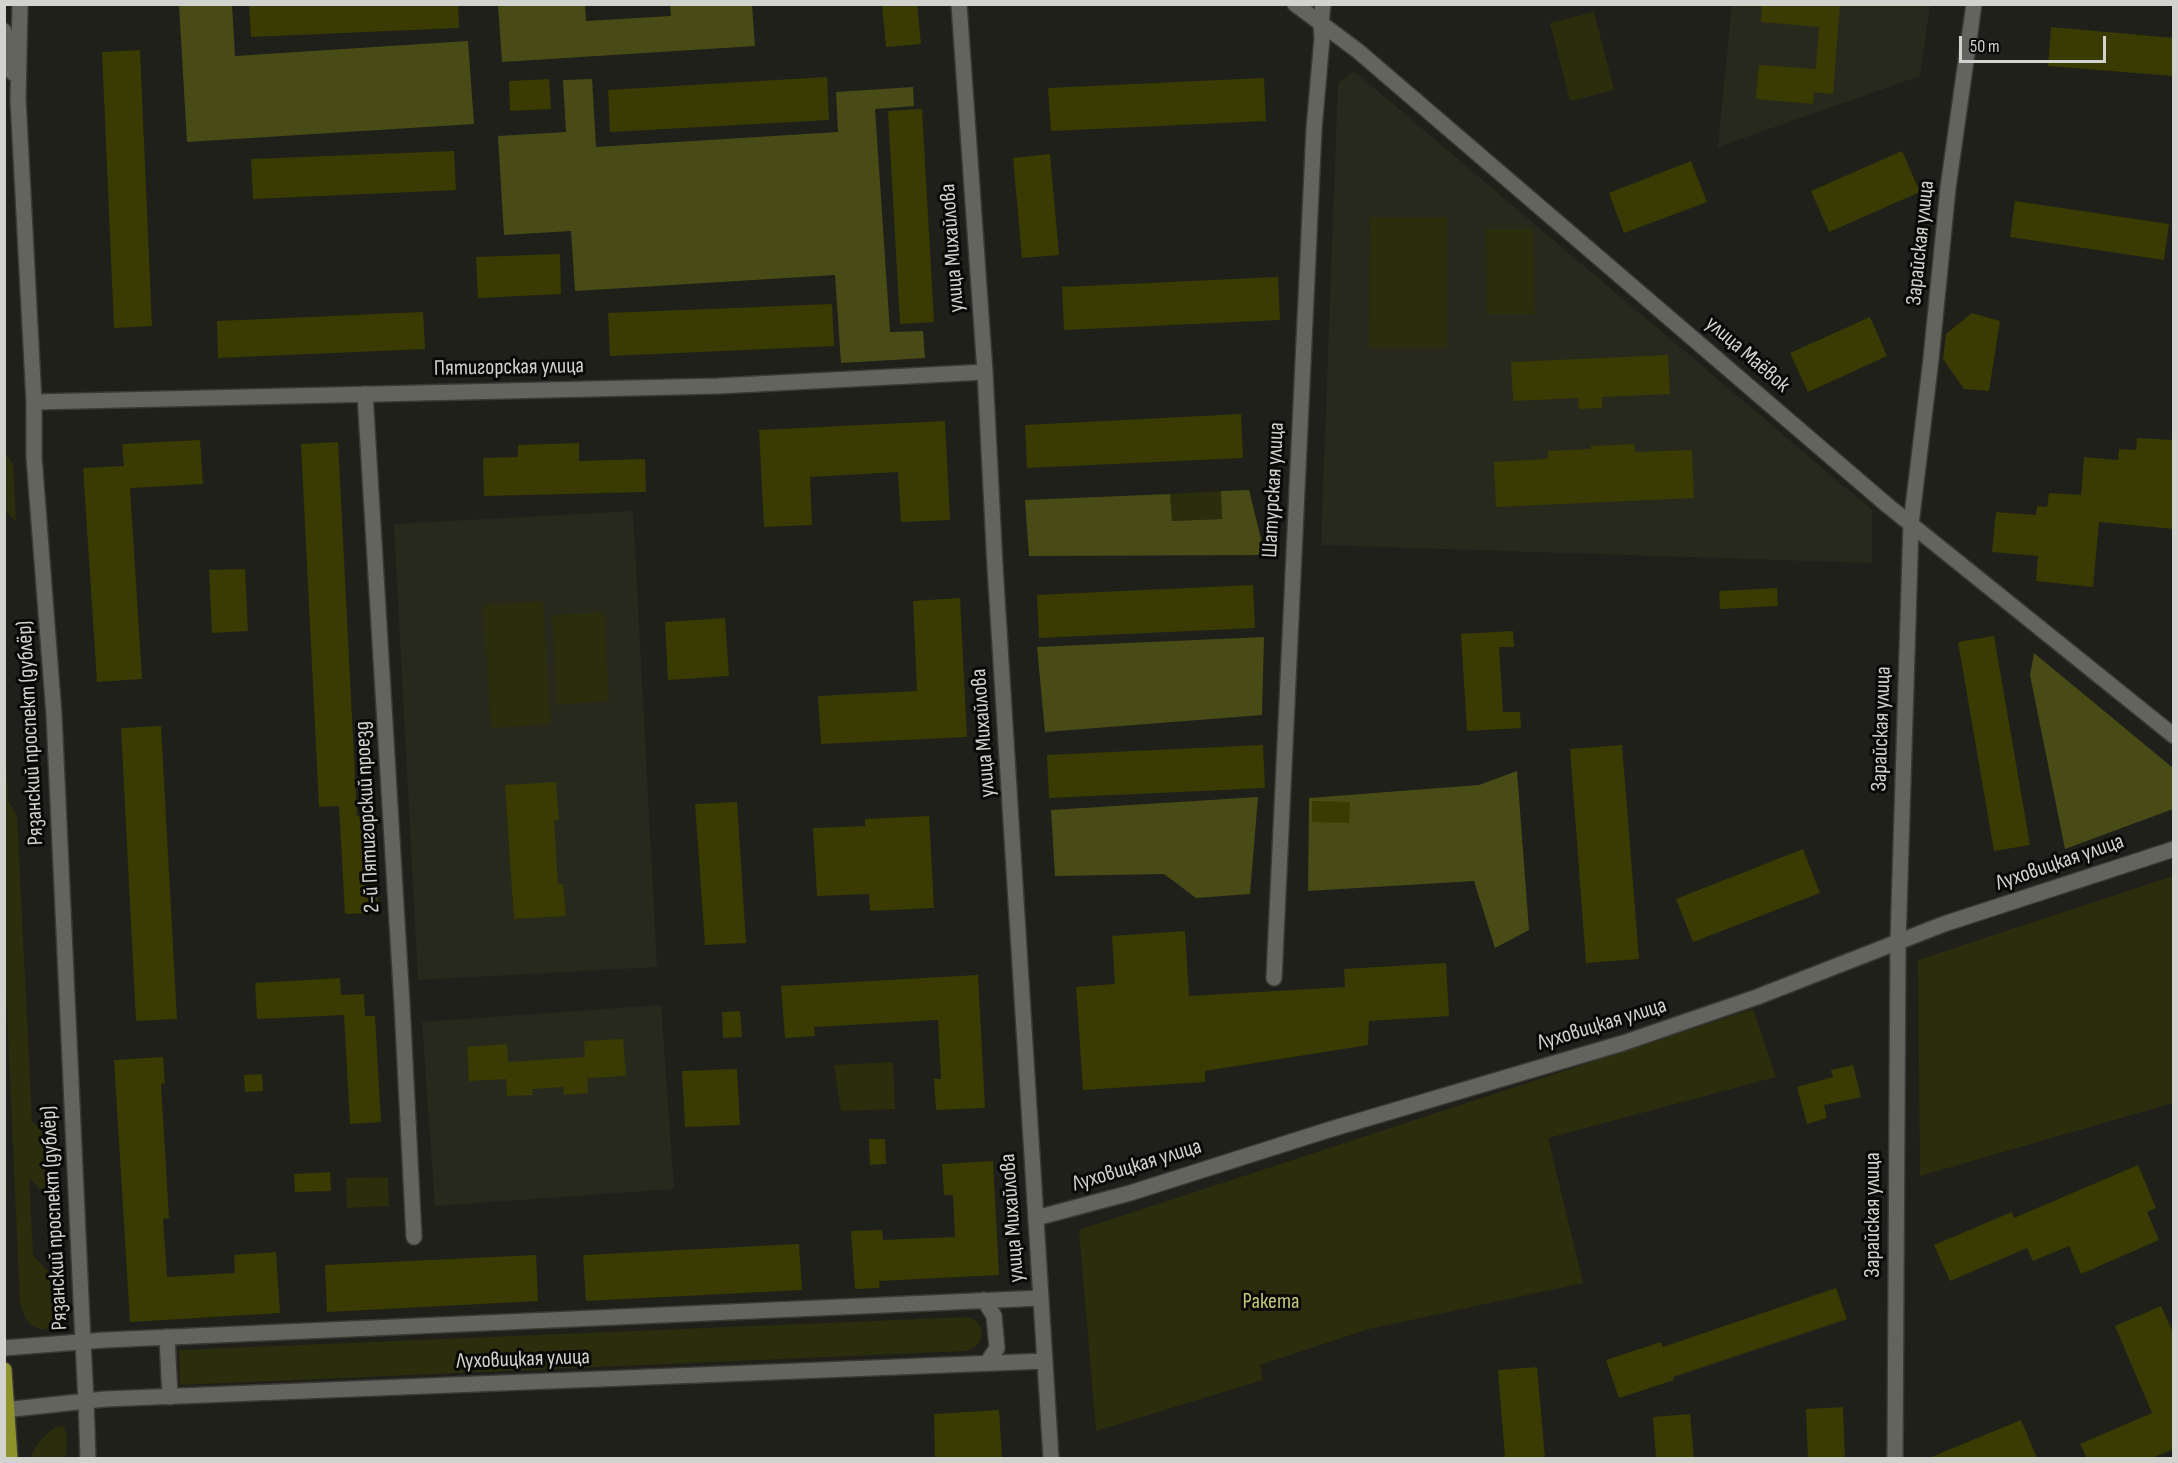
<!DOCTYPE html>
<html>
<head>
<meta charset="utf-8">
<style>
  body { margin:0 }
  #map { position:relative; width:2178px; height:1463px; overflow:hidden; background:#1f201a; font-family:"Sofia Sans Condensed",sans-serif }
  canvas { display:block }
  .frame { position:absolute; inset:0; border:6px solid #d2d3cf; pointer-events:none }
  .scale { position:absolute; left:1959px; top:36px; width:147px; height:27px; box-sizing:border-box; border:3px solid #d2d3cf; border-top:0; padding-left:8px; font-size:18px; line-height:21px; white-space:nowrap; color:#d2d3cf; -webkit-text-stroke:4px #090907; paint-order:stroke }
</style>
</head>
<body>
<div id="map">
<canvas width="2178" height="1463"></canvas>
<div class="frame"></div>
<div class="scale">50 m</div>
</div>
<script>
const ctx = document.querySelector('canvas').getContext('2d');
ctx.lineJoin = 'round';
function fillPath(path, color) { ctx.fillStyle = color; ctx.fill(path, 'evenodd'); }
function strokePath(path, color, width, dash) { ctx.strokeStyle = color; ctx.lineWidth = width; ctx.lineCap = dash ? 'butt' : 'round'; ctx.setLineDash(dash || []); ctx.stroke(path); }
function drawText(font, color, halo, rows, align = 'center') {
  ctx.font = font + ' "Sofia Sans Condensed",sans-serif'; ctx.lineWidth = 6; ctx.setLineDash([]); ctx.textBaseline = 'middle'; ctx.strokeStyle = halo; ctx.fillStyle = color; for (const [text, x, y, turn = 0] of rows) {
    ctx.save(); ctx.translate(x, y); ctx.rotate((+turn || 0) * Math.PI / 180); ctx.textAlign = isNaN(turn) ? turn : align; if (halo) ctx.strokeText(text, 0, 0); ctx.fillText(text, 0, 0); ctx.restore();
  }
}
fillPath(new Path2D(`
  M1732,5H1930L1920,76L1718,147Z
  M1354,71L1872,510V563L1321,545L1338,83Z
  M633,511L657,967L418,980L394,524Z
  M661,1005L674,1189L435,1206L422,1022Z`), '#28291d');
fillPath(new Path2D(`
  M1594,12L1614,90L1570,101L1550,23Z
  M1370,217H1447V348H1369Z
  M1486,229H1533L1535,314L1487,315Z
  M5,453L13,464L16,522L5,511Z
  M1221,491L1222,519L1171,521L1170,494Z
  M543,601L551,724L491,728L483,605Z
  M604,612L609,701L557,705L552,615Z
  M5,729L8,801L17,815L32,1121L42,1131L47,1196L29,1178L33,1255L55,1279L57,1316L52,1326L43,1330C28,1326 24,1318 20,1303L5,967Z
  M2173,876V1103L1920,1176L1918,960Z
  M1753,1009L1776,1077L1548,1138L1583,1283L1369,1329L1260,1365L1263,1380L1096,1431L1079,1230Z
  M893,1062L895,1109L841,1111L834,1065Z
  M388,1177L389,1206L347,1208L346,1178Z
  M969,1317C987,1326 986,1344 967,1351L180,1385L179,1350Z
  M59,1426L64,1427L67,1437L66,1458H30C35,1445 46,1432 59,1426Z`), '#2b2d0d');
fillPath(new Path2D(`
  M179,5H232L235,56L468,41L474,124L187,142Z
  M498,5H585L586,21L671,16L670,5H752L755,46L502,62Z
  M592,79L596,147L838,132L836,92L913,87L914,106L875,109L890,332L923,331L925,358L841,363L835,275L575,291L571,231L504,235L498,136L566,132L563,80Z
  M1249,490L1265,555L1029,556L1025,500L1170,494L1172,521L1222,519L1221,491Z
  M1264,637L1262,715L1045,732L1037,647Z
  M2034,653L2173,768V809L2065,849L2030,675Z
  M1517,771L1529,930L1495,948L1474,881L1308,891L1309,798L1479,785Z
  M1258,797L1250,894L1196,898L1164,874L1055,876L1051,810Z`), '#484b16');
fillPath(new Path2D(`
  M249,4H458L459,28L251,37Z
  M882,4H917L921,44L886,47Z
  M1762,4H1840L1833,94L1814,92L1813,104L1756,99L1759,65L1816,69L1819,27L1761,22Z
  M2051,27L2174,38V76L2048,66Z
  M140,50L152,326L114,328L102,52Z
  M827,77L829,120L610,132L608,90Z
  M1264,78L1266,121L1051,131L1048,88Z
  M549,79L551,109L510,111L509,81Z
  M922,109L934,322L900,324L888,111Z
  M454,151L456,190L253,199L251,159Z
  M1902,151L1920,192L1829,232L1811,191Z
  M1050,154L1059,255L1022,258L1013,158Z
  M1691,161L1707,202L1624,233L1609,193Z
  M2015,201L2169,224L2164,260L2010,237Z
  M560,254L561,294L478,298L476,257Z
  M1278,277L1280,320L1064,330L1062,287Z
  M832,304L834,346L610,356L608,313Z
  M423,312L425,349L218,358L217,321Z
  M1972,313L2000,321L1989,391L1964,389L1943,359L1946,334Z
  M1870,317L1887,356L1808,392L1790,353Z
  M1668,355L1670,394L1602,397V408L1579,409L1578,398L1513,401L1511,362Z
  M1241,414L1243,458L1027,468L1025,425Z
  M945,421L950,520L901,522L898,472L810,477L812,525L764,527L759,430Z
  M2137,438L2174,440V529L2099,522L2093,587L2036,581L2038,556L1992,552L1996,512L2036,515L2037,506L2047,507L2049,493L2081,495L2084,457L2118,460L2119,449L2136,450Z
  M200,440L203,484L130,488L142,679L97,682L83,468L124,466L122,444Z
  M338,442L357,816L372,815L378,913L345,914L339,806L319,807L301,444Z
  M579,443V461L645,459L646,492L484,496L483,458L518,457V445Z
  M1634,444L1635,452L1692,450L1694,498L1496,507L1494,462L1548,459V451L1591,449V446Z
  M245,569L248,631L212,633L209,570Z
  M1253,585L1255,628L1039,638L1037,595Z
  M1777,588L1778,606L1720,609L1719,591Z
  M960,598L967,737L821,744L818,696L917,691L913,601Z
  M725,618L729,676L668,680L665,622Z
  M1513,631L1514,647H1499L1503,712H1520L1521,728L1467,731L1461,634Z
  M1994,636L2030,845L1994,851L1958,642Z
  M161,726L177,1019L136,1021L121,728Z
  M1263,745L1265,788L1049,798L1047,755Z
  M1622,745L1639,959L1586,963L1570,749Z
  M556,782L559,820L554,821L558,884H563L566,916L514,919L505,785Z
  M1312,801L1350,802L1349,823L1312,822Z
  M737,802L746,943L705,945L695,804Z
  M929,816L934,908L870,911L869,894L817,896L813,828L865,826V819Z
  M1803,849L1820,893L1693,942L1676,899Z
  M1185,931L1189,996L1345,987L1344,969L1446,963L1449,1016L1369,1021L1368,1045L1205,1071V1082L1083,1090L1076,987L1115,984L1112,936Z
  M978,975L985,1108L936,1110L934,1079H941L938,1020L814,1027L815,1036L785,1038L781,986Z
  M340,978L341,995L364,994L365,1016H375L381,1122L350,1124L344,1015L257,1019L255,983Z
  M740,1011L742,1037L723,1038L722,1012Z
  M623,1039L626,1076L587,1078L588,1093L564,1095L563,1087L532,1089L533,1095L507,1096L506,1079L469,1081L467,1047L507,1044L508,1062L585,1057L584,1041Z
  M163,1057L165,1083L161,1084L169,1218L163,1219L167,1277L235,1273L234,1255L276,1252L280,1313L130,1322L114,1060Z
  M1853,1065L1861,1097L1824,1105L1827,1118L1807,1124L1797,1087L1833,1077L1831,1070Z
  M737,1069L740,1125L685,1127L682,1071Z
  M262,1074L263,1091L245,1092L244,1075Z
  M869,1139H885L886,1164L870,1165Z
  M993,1161L999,1275L879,1281L880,1288L855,1289L851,1231L882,1230L883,1240L955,1237L953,1195H944L942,1164Z
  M2138,1165L2156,1208L2147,1212L2159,1240L2081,1274L2069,1246L2033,1261L2027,1248L1950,1281L1934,1245L2012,1212L2014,1218Z
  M330,1172L331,1191L295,1192L294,1174Z
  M799,1244L802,1290L586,1301L583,1255Z
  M536,1255L538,1301L327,1312L325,1265Z
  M1836,1288L1847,1319L1673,1377L1674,1380L1619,1398L1606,1360L1661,1342L1663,1347Z
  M2161,1306L2174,1335V1449L2152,1458H2087L2080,1444L2152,1413L2115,1326Z
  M1537,1367L1545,1458H1505L1498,1370Z
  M1843,1407L1845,1458H1808L1806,1409Z
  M999,1410L1002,1458H935L934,1414Z
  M1690,1414L1694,1458H1656L1653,1417Z
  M2021,1420L2037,1458H1929Z`), '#393b02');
const minor = new Path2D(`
  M1295,4L1358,51L1887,505L2174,736
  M365,394L402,1004L414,1237
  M34,402V457L54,715L83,1342
  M1274,978L1314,129L1322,38L1321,24L1323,4
  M1036,1218L1130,1193L1328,1130L1623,1043L1757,997L1944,924L2174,849
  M984,1300L994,1316L997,1348L987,1363
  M167,1337L170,1397
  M86,1401L88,1458
  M1895,1458L1898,942L1911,524L1931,359L1948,188L1974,4`);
const tertiary = new Path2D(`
  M20,4L18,99L34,402L718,386L985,372
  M959,4L985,372L995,566L1051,1458
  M4,31L13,73
  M83,1342L86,1401
  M4,1348L105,1340L1041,1298
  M4,1410L105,1399L1045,1361`);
const primary = new Path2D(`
  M4,1370L10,1458`);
strokePath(minor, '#393935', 18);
strokePath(tertiary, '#393935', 18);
strokePath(primary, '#393935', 18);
strokePath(minor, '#63645d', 15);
strokePath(tertiary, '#63645d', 15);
strokePath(primary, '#8e922b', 15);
drawText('22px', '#d2d3cf', '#090907', [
  ["Зарайская улица",1921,243,-84],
  ["улица Михайлова",953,248,-94],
  ["улица Маёвок",1747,355,41],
  ["Пятигорская улица",509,368,-1],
  ["Шатурская улица",1274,490,-87],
  ["Зарайская улица",1882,729,-88],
  ["Рязанский проспект (дублёр)",31,733,-93],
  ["улица Михайлова",984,733,-94],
  ["2-й Пятигорский проезд",368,817,-93],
  ["Луховицкая улица",2060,863,-19],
  ["Луховицкая улица",1602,1025,-17],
  ["Луховицкая улица",1137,1166,-17],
  ["Зарайская улица",1873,1215,-90],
  ["Рязанский проспект (дублёр)",55,1218,-93],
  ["улица Михайлова",1013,1218,-94],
  ["Луховицкая улица",523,1360,-2]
]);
drawText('22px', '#c3c878', '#090907', [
  ["Ракета",1271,1302]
]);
</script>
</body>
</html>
